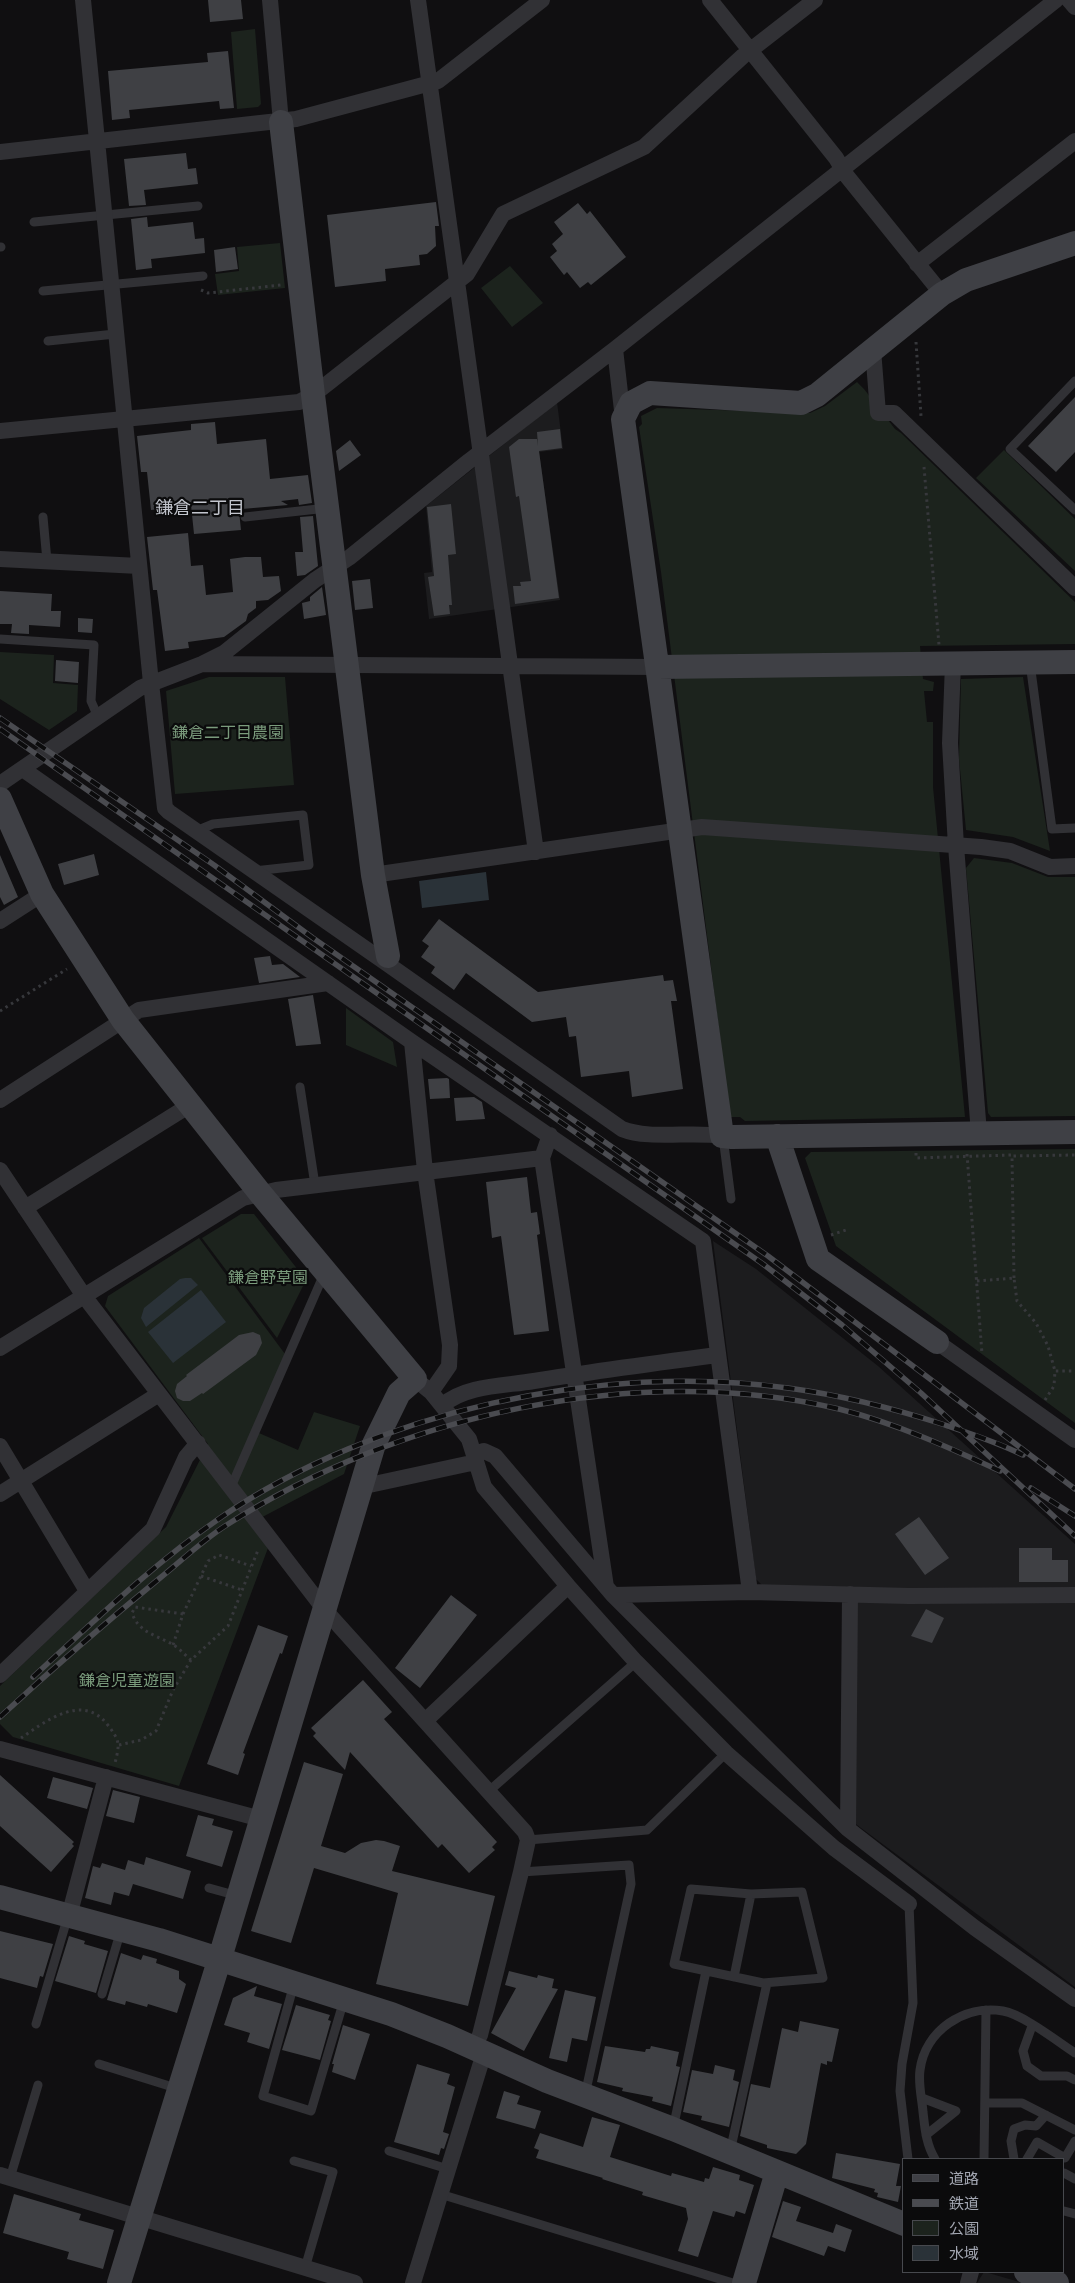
<!DOCTYPE html>
<html>
<head>
<meta charset="utf-8">
<style>
  body { margin:0 }
  #map { position:relative; width:1075px; height:2283px; overflow:hidden; background:#100f11; font-family:Quicksand,"Noto Sans JP",sans-serif }
  canvas { display:block }
  .legend { position:absolute; left:902px; top:2158px; width:162px; height:115px; box-sizing:border-box; background:#0b0b0c; border:1px solid #47494e; margin:0; padding:6px 9px; list-style:none; font-size:15px; color:#a2a6b1 }
  .legend li { display:flex; align-items:center; gap:10px; height:25px }
  .legend b { width:25px; border:1px solid #47494e }
</style>
</head>
<body>
<div id="map">
<canvas width="1075" height="2283"></canvas>
<ul class="legend">
<li><b style="height:6px;background:#3f4045"></b>道路</li>
<li><b style="height:6px;background:#4a4b50"></b>鉄道</li>
<li><b style="height:14px;background:#1c231d"></b>公園</li>
<li><b style="height:14px;background:#2a3238"></b>水域</li>
</ul>
</div>
<script>
const ctx = document.querySelector('canvas').getContext('2d');
ctx.lineJoin = 'round';
function fillPath(path, color) { ctx.fillStyle = color; ctx.fill(path, 'evenodd'); }
function strokePath(path, color, width, dash) { ctx.strokeStyle = color; ctx.lineWidth = width; ctx.lineCap = dash ? 'butt' : 'round'; ctx.setLineDash(dash || []); ctx.stroke(path); }
function drawText(font, color, halo, rows, align = 'center') {
  ctx.font = font + ' Quicksand,"Noto Sans JP",sans-serif'; ctx.lineWidth = 4.5; ctx.setLineDash([]); ctx.textBaseline = 'middle'; ctx.strokeStyle = halo; ctx.fillStyle = color; for (const [text, x, y, turn = 0] of rows) {
    ctx.save(); ctx.translate(x, y); ctx.rotate((+turn || 0) * Math.PI / 180); ctx.textAlign = isNaN(turn) ? turn : align; if (halo) ctx.strokeText(text, 0, 0); ctx.fillText(text, 0, 0); ctx.restore();
  }
}
fillPath(new Path2D(`
  M557,402L563,449L539,452L560,600L429,619L424,573L432,572L426,506Z
  M713,1241L756,1269L878,1366L1075,1544V1987L853,1822L856,1588L764,1587L756,1579Z
  M984,2272H985L1023,2283H977Z`), '#1c1c1e');
fillPath(new Path2D(`
  M255,29L261,104L258,107L237,109L231,32Z
  M280,243L285,288L218,295L215,274L239,271L237,247Z
  M510,266L543,303L512,327L481,288Z
  M857,382L864,389L895,429L901,433L1075,602V644L920,646L923,679L934,682L933,691H924L927,722H933V787L965,1117L745,1121L740,1117H730L661,572L639,427L642,424L641,416L657,408L810,413L825,406Z
  M1004,450L1075,519V571L976,478Z
  M0,652L54,655L53,683L78,685L77,711L49,730L0,699Z
  M209,677H285L294,785L175,794L166,691Z
  M1023,677L1050,851L1013,837L966,830L959,759L961,679Z
  M974,858L1012,863L1048,877H1075V1116L991,1117L988,1113L966,868Z
  M346,1008L393,1042L397,1067L346,1045Z
  M1075,1149V1423L836,1246L805,1158L811,1152Z
  M241,1214H254L306,1280L277,1338L202,1238Z
  M199,1238L285,1354L252,1430L298,1450L314,1412L360,1426L344,1474L251,1523L268,1548L179,1786L13,1737L0,1724V1686L166,1527L208,1444L105,1306L108,1296Z`), '#1c231d');
fillPath(new Path2D(`
  M486,872L489,900L422,908L419,881Z
  M185,1278H191L198,1285L146,1327L141,1318L144,1308L180,1279Z
  M201,1290L226,1322L173,1363L148,1332Z`), '#2a3238');
fillPath(new Path2D(`
  M208,0H241L243,19L210,22Z
  M228,51L234,108L220,109L219,101L129,110L130,118L112,120L108,71L208,62L207,53Z
  M186,153L188,169L196,168L198,184L144,190L146,205L129,206L124,159Z
  M436,202L439,226H435L436,246L427,254L419,255L420,265L385,269L386,281L335,287L327,215Z
  M578,203L587,214L590,211L626,257L591,285L588,282L580,288L567,272L564,275L550,257L557,251L552,244L563,234L554,222Z
  M147,217L148,227L193,222L195,239L204,238L205,253L151,259L152,268L136,270L131,219Z
  M235,247L238,269L216,272L214,250Z
  M1075,397V452L1056,472L1028,446Z
  M215,422L217,444L266,439L270,479L308,475L312,503L299,505L298,499L281,501L288,505L242,509L243,511H239L241,530L194,534L191,505L151,510L147,472H141L137,436L191,430V424Z
  M560,429L562,448L539,451L559,598L515,604L513,586H521L520,582L531,581L519,496L516,497L509,447L519,439H537L538,446L537,432Z
  M350,440L361,455L339,471L336,451Z
  M451,504L456,554L448,555L452,605H449L450,614L434,616L428,577L434,576L427,507Z
  M313,516L318,566L305,575L297,576L295,552H303L300,517Z
  M188,533L191,566L203,565L206,595L233,592L230,559L245,557H261L263,577L279,576L281,591L268,600L256,601V608L248,614L246,621L224,637L188,642L189,648L165,651L157,590H153L147,537Z
  M370,579L373,608L355,610L352,581Z
  M322,587L326,615L304,619L302,603L310,601V597Z
  M0,591L52,594L51,611H61L60,627L29,625V634L11,633L12,624H0Z
  M78,618L93,619L92,633L78,632Z
  M56,660L79,662L78,683L55,681Z
  M94,854L99,875L64,885L58,864Z
  M0,855L18,897L4,905L0,897Z
  M439,919L538,992L663,975L664,981L673,980L677,1001H671L683,1089L632,1097L629,1071L581,1077L576,1036L569,1037L566,1017L532,1022L466,973L454,990L431,973L435,967L421,957L429,946L422,941Z
  M270,956L272,965L283,964L300,977L259,983L254,958Z
  M313,995L321,1044L296,1046L288,999Z
  M447,1078L449,1079L450,1098L430,1099L428,1079Z
  M474,1097L482,1102L485,1119L456,1121L454,1098Z
  M527,1177L531,1213L537,1212L540,1234L537,1235L549,1331L514,1335L501,1236L492,1238L486,1182Z
  M253,1332L260,1335L262,1343L256,1355L203,1394L202,1393L190,1401H183L177,1398L175,1391L177,1384L187,1376L186,1375L239,1335Z
  M919,1517L949,1558L925,1575L895,1534Z
  M1019,1548H1052V1560H1068V1582H1019Z
  M451,1595L477,1615L420,1688L395,1668Z
  M926,1609L944,1618L932,1643L911,1636Z
  M258,1625L288,1636L282,1654L280,1653L243,1753L245,1754L238,1775L207,1764Z
  M363,1680L392,1712L384,1719L497,1842L492,1847L495,1850L469,1873L442,1844L438,1848L350,1752L345,1770L313,1736L316,1733L311,1728Z
  M304,1762L343,1774L321,1846L345,1853L361,1843L376,1840L384,1841L400,1846L392,1871L495,1896L468,2006L376,1984L398,1893L314,1868L291,1943L251,1931Z
  M0,1775L74,1842L72,1844L74,1846L51,1872L0,1826Z
  M53,1777L93,1788L87,1809L47,1798Z
  M113,1790L140,1797L134,1823L106,1816Z
  M198,1815L214,1819L212,1825L233,1831L222,1867L186,1856Z
  M146,1857L191,1871L183,1899L133,1884L129,1896L114,1892L111,1905L85,1898L93,1866L100,1868L102,1863L125,1870L128,1860L144,1865Z
  M0,1931L53,1944L43,1977L40,1976L37,1988L0,1978Z
  M69,1936L85,1941L84,1944L108,1951L96,1993L55,1981Z
  M121,1953L141,1960L143,1955L157,1959L156,1963L179,1971V1979L186,1984L177,2013L148,2004L147,2007L126,2001L125,2005L107,2000Z
  M509,1971L537,1978L538,1975L554,1979L552,1988L558,1989L524,2051L491,2033L516,1988L505,1985Z
  M257,1986L254,1996L282,2004L269,2049L247,2042L250,2033L224,2025L233,1998Z
  M565,1990L596,1997L587,2041L572,2038L567,2062L549,2058Z
  M296,2005L330,2015L328,2020L331,2021L320,2060L282,2050Z
  M800,2021L839,2029L832,2062L827,2061V2065L821,2063L806,2144L796,2154L767,2148V2145L740,2136L751,2084L770,2088L782,2028L798,2032Z
  M343,2025L370,2034L355,2080L332,2072L334,2064H332Z
  M605,2046L645,2052L646,2049H650L651,2046L679,2052L676,2066L680,2067L671,2106L652,2101L653,2097L622,2091L623,2088L597,2082Z
  M417,2064L450,2074L447,2084L455,2087L443,2132L449,2134L444,2149L441,2148L439,2155L394,2142Z
  M715,2065L735,2070L733,2080L739,2082L729,2127L701,2120L702,2116L683,2112L692,2070L713,2074Z
  M504,2091L520,2096L517,2104L541,2111L535,2129L496,2118Z
  M592,2117L620,2125L610,2157L671,2176L672,2173L704,2182L705,2178L709,2179L713,2167L740,2175L739,2180L754,2185L745,2214L736,2211L734,2217L713,2211L698,2257L678,2251L688,2219L686,2208L642,2195L643,2192L602,2179L603,2178L536,2158L539,2150L534,2148L540,2133L583,2147Z
  M836,2153L900,2164L896,2186H901L898,2202L877,2197L878,2193L874,2192L875,2189L832,2178Z
  M14,2194L81,2214L79,2220L114,2230L103,2269L67,2259L69,2252L3,2233Z
  M783,2201L801,2207L796,2221L833,2233L836,2224L852,2230L845,2252L828,2246L824,2256L772,2237Z`), '#3f4044');
strokePath(new Path2D(`
  M201,290L208,293L281,285
  M916,342L921,416
  M924,467L939,645
  M0,1011L67,969
  M916,1153V1158L1011,1155
  M967,1154L982,1354
  M831,1235L849,1229
  M1014,1278L1012,1156L1075,1155
  M977,1281L1014,1278L1017,1301L1036,1323L1048,1346L1055,1371
  M1045,1400L1054,1386L1055,1371H1075
  M201,1576L242,1590
  M183,1614L135,1607L132,1613C138,1632 156,1635 172,1644C179,1648 185,1655 191,1660
  M173,1645L183,1614L208,1561L219,1555L251,1566
  M21,1738C46,1721 82,1693 107,1724C120,1741 120,1743 115,1763
  M119,1745L141,1740L156,1731L173,1690L191,1660L228,1626L258,1550`), '#37383c', 3, [2.5, 4]);
strokePath(new Path2D(`
  M34,222L198,206
  M0,247H1
  M43,291L203,276
  M48,341L115,334
  M1075,381L1010,449L1075,510
  M43,517L47,561
  M245,517L327,508
  M0,639L94,645L91,701L98,717
  M1030,663L1052,829L1075,828
  M196,831L213,824L303,815L309,865L254,871
  M300,1087L315,1185
  M723,1137L731,1199
  M231,1487L324,1274
  M489,1791L636,1662
  M528,1840L647,1830L726,1753
  M521,1872L629,1865L631,1884L585,2095
  M209,1888L238,1896
  M691,1889L751,1894L802,1892L823,1978L763,1983L674,1964Z
  M734,1977L751,1894
  M294,1984L263,2096L311,2111L344,2000
  M102,1994L121,1930
  M36,2024L68,1916
  M1032,2026L1023,2051L1027,2066L1041,2076H1067L1075,2080
  M99,2064L179,2089
  M922,2098L956,2111L926,2135
  M985,2103H1022L1075,2130
  M673,2129L706,1971
  M389,2151L448,2169
  M730,2152L767,1983
  M908,2159L900,2091L902,2064L913,2003L909,1904
  M935,2159C926,2144 925,2129 923,2112C922,2099 918,2084 920,2070C925,2031 964,2004 1003,2011C1022,2014 1057,2041 1075,2053
  M984,2159L986,2010
  M1014,2159L1011,2141L1014,2129L1025,2125L1036,2126L1046,2115
  M1027,2159L1037,2142L1065,2158L1075,2141
  M294,2161L333,2172L305,2268
  M1064,2173L1075,2179
  M10,2178L38,2085
  M440,2194L733,2283
  M1064,2211L1075,2214`), '#313135', 9);
strokePath(new Path2D(`
  M83,0L151,683L165,808L169,812L389,965
  M270,0L281,122
  M418,0L536,852
  M710,0L836,158L846,175L942,294
  M1069,0L1075,7
  M0,152L296,119L438,81L542,0
  M917,264L1075,141
  M615,349L623,419
  M873,349L878,413H894L1075,588
  M0,431L299,402L313,395L467,274L503,214L644,147L743,56L815,0
  M0,559L139,566
  M953,663L950,743L956,846L979,1133
  M202,664L658,667
  M24,770L412,1042L703,1241L750,1592
  M0,784L140,688L202,664L224,653L315,580L350,557L469,461L615,349L1056,0
  M373,875L702,827L981,847L1010,851L1050,867L1075,866
  M0,921L42,894
  M388,956L389,965L622,1129C649,1140 692,1131 722,1136
  M412,1042L425,1171L450,1345L449,1366L431,1392
  M0,1100L139,1010L328,983
  M542,1158L606,1587
  M0,1170L84,1296L324,1609L525,1832L528,1840L521,1872L480,2035L473,2048
  M25,1208L190,1105
  M937,1342L1075,1440
  M0,1348L243,1198L276,1190L542,1158L550,1135
  M415,1379L431,1392L469,1439L484,1487L568,1586L636,1662L726,1753L834,1848L909,1904
  M443,1405C466,1385 505,1386 534,1381C595,1371 656,1363 717,1355
  M0,1446L87,1591
  M474,1454L484,1451L495,1456L613,1595L848,1829
  M360,1487L476,1462
  M0,1494L159,1394
  M850,1594L848,1829L975,1928L1075,1999
  M613,1595L750,1592L909,1596L1075,1595
  M0,1675L153,1529L186,1457L198,1443
  M425,1721L568,1586
  M0,1749L261,1819
  M69,1916L106,1777
  M0,2175L355,2283
  M413,2283L484,2053
  M968,2283L971,2272`), '#313135', 16);
strokePath(new Path2D(`
  M281,122L313,395L373,875L388,956
  M1075,243L966,280L942,294L817,395L801,403L650,393L631,403L623,419L722,1136L732,1137L1075,1132
  M658,667L1075,662
  M0,799L42,894L123,1020L260,1193L415,1379L399,1393L374,1444L219,1961L119,2283
  M777,1136L818,1259L937,1342
  M0,1897L159,1940L391,2014L447,2036L547,2081L673,2129L904,2224
  M1026,2272L1057,2283
  M744,2283L777,2172`), '#3f4045', 24);
const rail = new Path2D(`
  M0,718L214,865L313,938L768,1256L1075,1489
  M0,729L763,1264L842,1325L921,1393L1075,1536
  M1031,1488L1075,1516
  M33,1677C93,1622 153,1564 220,1518C376,1411 602,1362 788,1388C840,1395 892,1408 942,1424C969,1433 997,1442 1023,1455
  M0,1717C52,1669 105,1623 160,1578C181,1561 202,1541 225,1526C398,1415 637,1361 839,1409C895,1423 948,1447 1000,1471`);
strokePath(rail, '#4a4b50', 5.5);
strokePath(rail, '#0b0b0c', 4, [11]);
drawText('16px', '#7a9b7c', '#0b0b0c', [
  ["鎌倉二丁目農園",228,733],
  ["鎌倉野草園",268,1278],
  ["鎌倉児童遊園",127,1681]
]);
drawText('18px', '#c2c5cd', '#0b0b0c', [
  ["鎌倉二丁目",200,509]
]);
</script>
</body>
</html>
